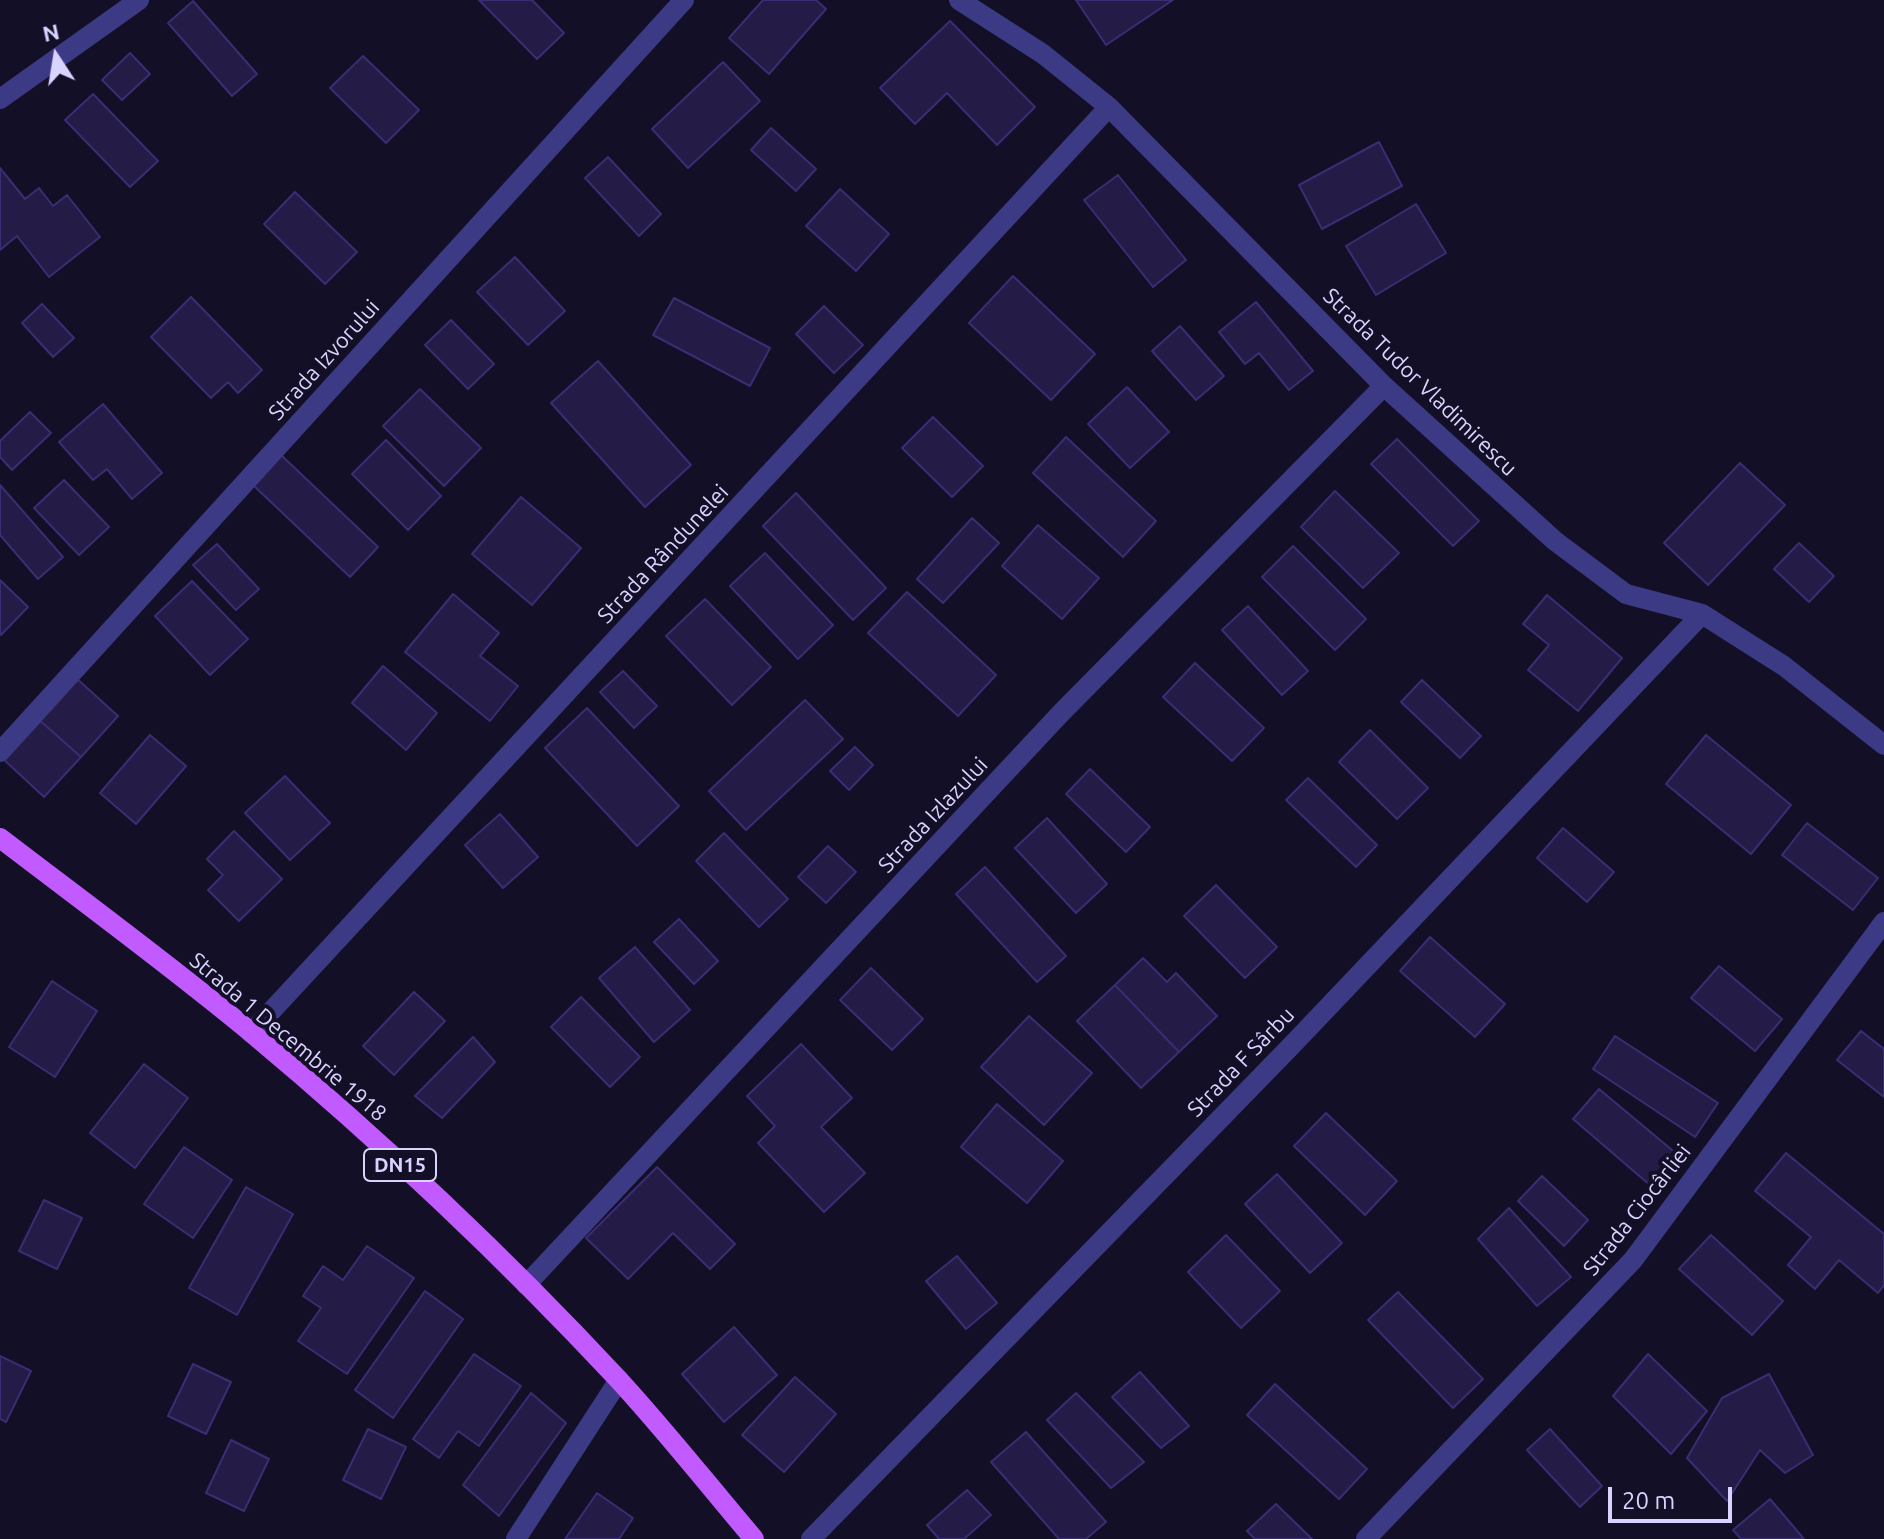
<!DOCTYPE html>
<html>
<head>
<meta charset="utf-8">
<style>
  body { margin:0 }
  #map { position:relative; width:1884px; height:1539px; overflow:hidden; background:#130f26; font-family:Ubuntu,sans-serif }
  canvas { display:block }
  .north { position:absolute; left:16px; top:16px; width:80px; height:80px; -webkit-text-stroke:6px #130f26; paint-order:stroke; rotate:348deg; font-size:22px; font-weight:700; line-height:32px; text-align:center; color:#d9d4ff }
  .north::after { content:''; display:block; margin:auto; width:28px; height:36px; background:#d9d4ff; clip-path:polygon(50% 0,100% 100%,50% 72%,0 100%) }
  .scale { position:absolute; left:1608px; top:1487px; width:124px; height:36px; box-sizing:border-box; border:4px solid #d9d4ff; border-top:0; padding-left:10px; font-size:24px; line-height:28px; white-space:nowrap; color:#d9d4ff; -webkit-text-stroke:6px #130f26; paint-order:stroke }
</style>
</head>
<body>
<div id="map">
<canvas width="1884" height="1539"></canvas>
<div class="north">N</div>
<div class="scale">20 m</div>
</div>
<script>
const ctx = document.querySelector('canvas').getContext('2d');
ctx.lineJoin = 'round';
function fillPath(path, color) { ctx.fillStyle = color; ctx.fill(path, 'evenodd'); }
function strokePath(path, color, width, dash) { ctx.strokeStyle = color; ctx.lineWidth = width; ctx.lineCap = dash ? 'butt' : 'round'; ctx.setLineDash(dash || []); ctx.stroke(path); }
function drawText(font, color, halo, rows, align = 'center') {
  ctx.font = font + ' Ubuntu,sans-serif'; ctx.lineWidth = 8; ctx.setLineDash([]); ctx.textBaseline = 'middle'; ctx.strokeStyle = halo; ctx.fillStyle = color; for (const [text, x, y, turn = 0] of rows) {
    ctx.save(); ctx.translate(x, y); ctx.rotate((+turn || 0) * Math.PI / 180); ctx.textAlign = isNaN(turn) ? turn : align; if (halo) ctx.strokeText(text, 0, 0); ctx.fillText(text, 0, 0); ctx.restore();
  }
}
const building = new Path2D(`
  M479,0H532L564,33L537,59Z
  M763,0H816L826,9L769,74L729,38Z
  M1076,0H1173L1106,45Z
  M193,1L257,74L232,96L168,23Z
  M950,21L1035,107L997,145L947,93L915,124L880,88Z
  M130,53L150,74L122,100L102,80Z
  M363,56L419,110L386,143L330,88Z
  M723,62L760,101L688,168L652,129Z
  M93,94L158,161L130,187L65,120Z
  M771,128L816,169L796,191L751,150Z
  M1379,142L1402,186L1322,229L1299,185Z
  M608,157L661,214L639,236L585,178Z
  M0,168L25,199L39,188L53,206L67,195L100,237L49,277L17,236L0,250Z
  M1118,175L1186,260L1153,287L1084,200Z
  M840,189L889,234L856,271L806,226Z
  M295,192L357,252L325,284L264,224Z
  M1416,204L1446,253L1376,295L1346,246Z
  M515,257L565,311L528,345L477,292Z
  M1013,276L1095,354L1051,400L969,323Z
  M191,297L262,370L238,393L228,382L211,398L151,337Z
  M674,298L770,348L750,386L653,335Z
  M1256,302L1313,371L1289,390L1259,353L1245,364L1219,332Z
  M42,304L74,338L53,357L22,323Z
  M824,306L863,345L834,373L796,334Z
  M451,320L494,364L468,389L425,345Z
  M1180,326L1224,376L1196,400L1152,351Z
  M598,361L691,465L645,507L551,403Z
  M1127,387L1169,432L1130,468L1088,424Z
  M420,389L481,448L444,486L383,426Z
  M103,404L162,473L132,499L107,469L93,480L59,442Z
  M30,412L51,433L12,470L0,457V441Z
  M933,417L983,466L952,497L902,448Z
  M1066,437L1156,521L1123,557L1033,473Z
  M1397,439L1479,521L1453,546L1371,464Z
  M386,440L441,496L408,530L352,474Z
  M281,455L378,547L350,577L253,485Z
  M1740,463L1785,505L1708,585L1664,543Z
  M64,480L109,527L79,555L34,508Z
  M0,485L63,557L38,579L0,535Z
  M1335,491L1399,553L1363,588L1301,527Z
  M796,493L886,588L853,620L763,526Z
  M521,497L581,548L532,605L472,554Z
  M972,518L999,543L943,603L917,579Z
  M1038,525L1099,578L1062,619L1002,566Z
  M1799,543L1834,576L1809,602L1774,569Z
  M217,544L259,589L236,610L193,565Z
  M1293,546L1366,619L1335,650L1262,577Z
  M765,553L833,625L798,659L730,586Z
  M0,580L28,607L1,635L0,634Z
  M192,581L248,639L210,675L155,616Z
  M907,592L996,675L958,716L868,633Z
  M453,594L499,633L480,656L518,686L490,721L405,652Z
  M1547,595L1622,658L1578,711L1528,670L1549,645L1523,624Z
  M705,599L771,667L732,705L666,636Z
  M1248,606L1308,671L1282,695L1222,630Z
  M1195,663L1264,728L1232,761L1163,697Z
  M383,666L437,713L406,750L352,703Z
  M623,671L657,706L634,728L600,692Z
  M75,677L118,716L81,757L37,718Z
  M1422,680L1481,736L1460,758L1401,702Z
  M805,700L843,739L746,830L709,791Z
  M587,708L679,806L637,846L545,748Z
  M37,718L81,757L44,797L1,757Z
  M1370,730L1428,788L1397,819L1339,762Z
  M150,735L186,766L136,824L100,793Z
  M1706,735L1791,805L1751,854L1666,784Z
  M855,747L873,765L849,790L830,771Z
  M1090,769L1150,827L1126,852L1066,794Z
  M285,776L330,823L290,860L245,813Z
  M1308,778L1377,845L1356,867L1286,800Z
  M500,814L538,857L503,888L465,845Z
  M1047,818L1107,884L1076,913L1015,848Z
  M1807,823L1878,878L1853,910L1782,855Z
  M1563,828L1614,872L1587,902L1537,858Z
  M234,831L282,879L239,921L208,890L223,875L207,859Z
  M724,833L788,899L759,927L696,861Z
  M828,846L856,872L826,903L798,877Z
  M985,867L1066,956L1037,982L956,894Z
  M1216,885L1277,947L1245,978L1184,916Z
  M679,919L718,961L694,984L654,942Z
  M1430,937L1505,1004L1475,1037L1400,971Z
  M635,947L690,1010L654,1042L599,978Z
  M1143,958L1167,982L1176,973L1217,1016L1179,1052L1115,985Z
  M1719,966L1782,1019L1755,1051L1691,998Z
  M871,968L923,1019L892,1050L840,1000Z
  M52,981L97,1011L55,1077L9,1047Z
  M1115,985L1179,1052L1141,1088L1077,1021Z
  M414,992L445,1021L394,1075L363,1046Z
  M581,997L640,1057L610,1087L551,1027Z
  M1029,1016L1092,1073L1044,1125L981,1067Z
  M1861,1031L1884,1049V1097L1837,1060Z
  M1615,1036L1718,1103L1695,1137L1593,1069Z
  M473,1037L495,1062L442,1118L415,1096Z
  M801,1044L852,1098L821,1127L865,1173L824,1212L758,1143L775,1126L747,1096Z
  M144,1064L188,1098L135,1168L90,1133Z
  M1599,1089L1678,1155L1651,1186L1573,1119Z
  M997,1104L1063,1161L1027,1203L961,1147Z
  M1326,1113L1397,1181L1365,1215L1294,1146Z
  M184,1147L232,1180L193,1238L144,1204Z
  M1786,1153L1884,1234V1285L1878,1293L1839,1260L1815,1289L1788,1265L1811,1237L1755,1191Z
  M657,1167L735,1244L710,1269L673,1233L628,1279L586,1238Z
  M1277,1174L1342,1243L1310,1273L1245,1204Z
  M1542,1176L1588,1220L1564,1246L1518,1201Z
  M246,1187L293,1214L237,1315L189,1288Z
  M44,1200L82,1218L57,1269L19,1251Z
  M1509,1208L1571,1277L1537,1306L1478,1239Z
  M1226,1235L1280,1291L1241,1328L1188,1272Z
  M1711,1235L1783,1301L1752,1335L1679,1269Z
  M367,1246L414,1278L347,1374L298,1341L321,1308L303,1296L323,1266L343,1280Z
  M957,1256L997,1303L966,1329L926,1281Z
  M425,1291L463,1319L393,1418L355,1390Z
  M1398,1292L1483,1379L1453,1408L1368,1320Z
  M734,1327L777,1375L724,1422L682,1374Z
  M474,1354L521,1386L479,1446L458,1431L439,1458L413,1439Z
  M1648,1354L1707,1411L1671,1454L1613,1396Z
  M0,1356L31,1371L6,1422L0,1419Z
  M193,1364L231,1382L206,1434L168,1416Z
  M1140,1372L1189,1426L1161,1448L1112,1397Z
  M1769,1374L1813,1455L1785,1473L1760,1450L1727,1501L1687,1458L1722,1398Z
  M795,1377L836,1414L784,1472L742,1435Z
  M1275,1384L1367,1469L1339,1499L1247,1415Z
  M531,1393L566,1423L499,1516L463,1485Z
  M1076,1393L1144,1462L1111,1488L1047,1420Z
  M368,1429L406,1447L381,1499L343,1480Z
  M1550,1429L1602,1486L1580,1507L1527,1450Z
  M1026,1432L1106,1522L1086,1539H1059L991,1462Z
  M231,1440L269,1459L244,1511L206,1493Z
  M967,1490L991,1515L964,1539H939L927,1525Z
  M597,1493L633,1518L619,1539H565Z
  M1770,1499L1804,1539H1741L1733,1530Z
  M1276,1504L1312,1539H1255L1247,1531Z`);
fillPath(building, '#241b47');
strokePath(building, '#3b2d73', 2);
strokePath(new Path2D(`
  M959,0L1043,54L1109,107L1384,386L1555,541L1626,594L1702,614L1784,666L1884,745
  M0,99L139,0
  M0,752L684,0
  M251,1033L1109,107
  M526,1285L1061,713L1384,386
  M516,1539L619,1380
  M811,1539L1293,1044L1702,614
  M1366,1539L1633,1260L1884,922`), '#3d3a85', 20);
strokePath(new Path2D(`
  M0,838C85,903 171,966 253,1034C381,1141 504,1257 617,1378C665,1430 709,1486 754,1539`), '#c25bff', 20);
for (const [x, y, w] of [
  [400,1165,72]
]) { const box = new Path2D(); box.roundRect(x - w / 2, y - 16, w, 32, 6); ctx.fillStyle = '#130f26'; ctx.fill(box); strokePath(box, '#d9d4ff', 2); }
drawText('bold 20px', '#d9d4ff', null, [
  ["DN15",400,1165]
]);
drawText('22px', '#d9d4ff', '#130f26', [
  ["Strada Izvorului",324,360,-48],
  ["Strada Tudor Vladimirescu",1420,382,44],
  ["Strada Rândunelei",663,554,-47],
  ["Strada Izlazului",933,815,-47],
  ["Strada 1 Decembrie 1918",288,1037,40],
  ["Strada F Sârbu",1241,1062,-46],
  ["Strada Ciocârliei",1637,1210,-52]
]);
</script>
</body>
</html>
